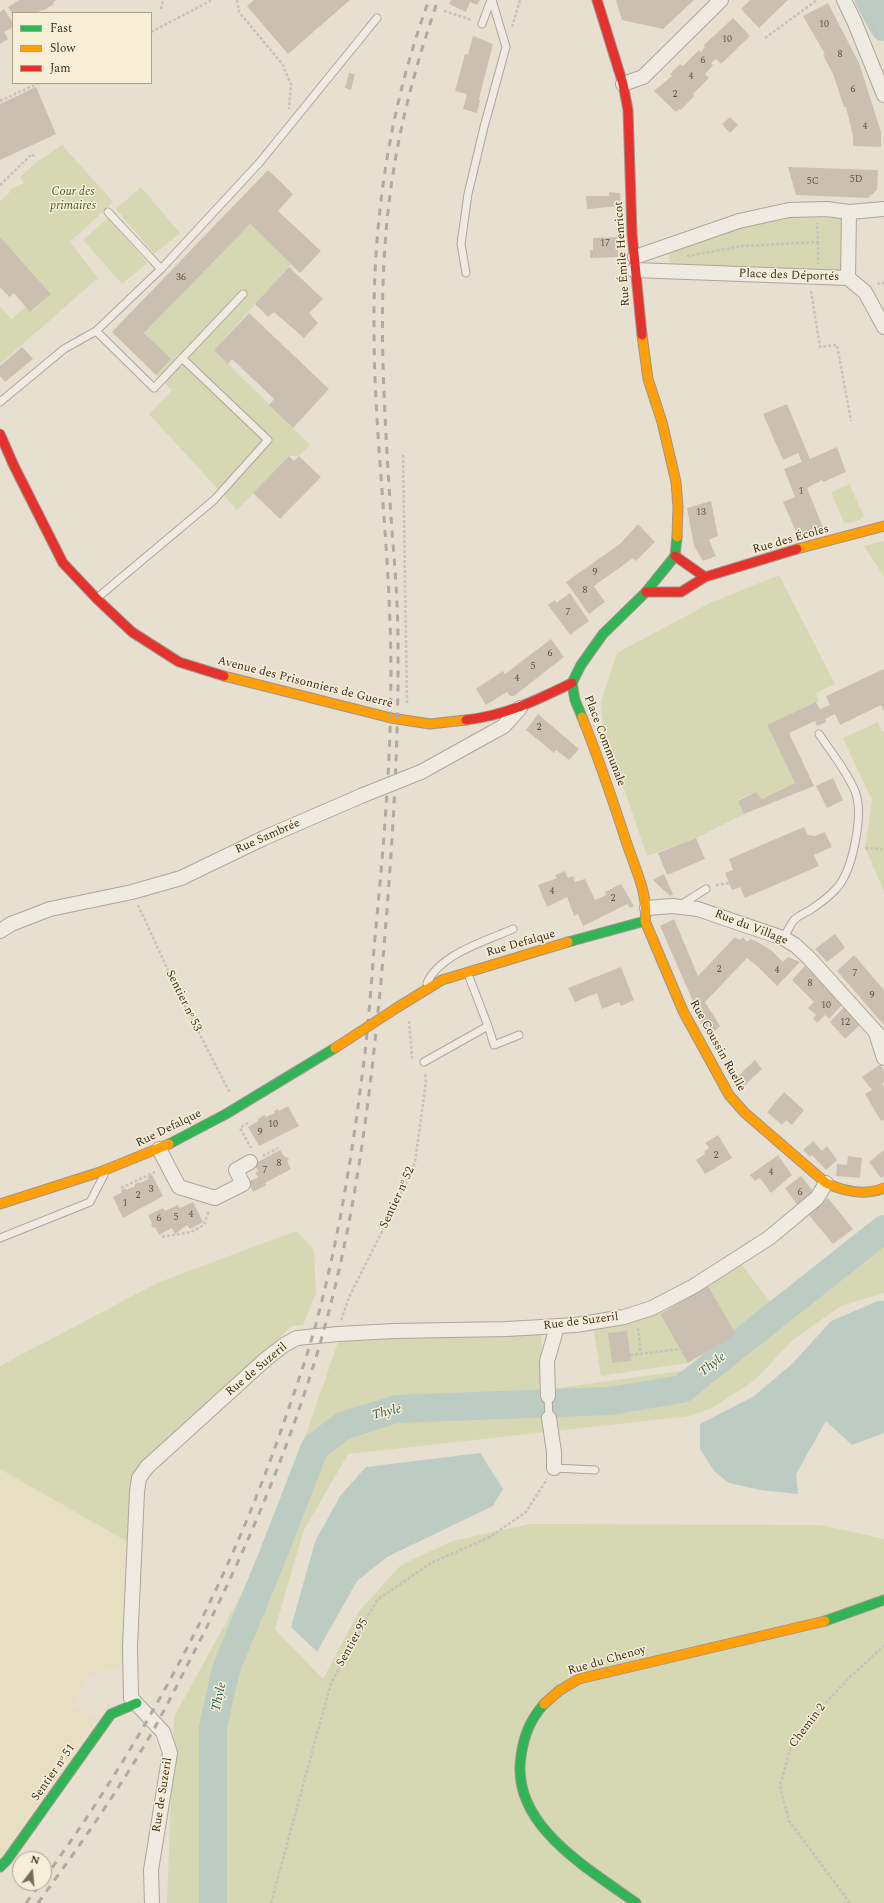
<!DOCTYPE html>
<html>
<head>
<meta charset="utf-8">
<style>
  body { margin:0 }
  #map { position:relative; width:884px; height:1903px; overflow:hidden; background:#e7e0d1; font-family:Spectral,serif }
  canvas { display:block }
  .legend { position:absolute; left:12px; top:12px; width:140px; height:72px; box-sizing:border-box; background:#f7eed8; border:1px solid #ada18e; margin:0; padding:5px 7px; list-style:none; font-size:12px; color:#3d2e20 }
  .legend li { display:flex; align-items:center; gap:8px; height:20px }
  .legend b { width:20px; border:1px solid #ada18e }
  .north { position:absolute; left:12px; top:1851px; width:40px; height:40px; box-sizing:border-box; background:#f7eed8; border:1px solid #ada18e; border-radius:50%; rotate:16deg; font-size:11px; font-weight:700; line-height:16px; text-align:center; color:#3d2e20 }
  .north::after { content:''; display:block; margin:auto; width:14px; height:18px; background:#786c5e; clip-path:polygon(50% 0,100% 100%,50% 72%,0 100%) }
</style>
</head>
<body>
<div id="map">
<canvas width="884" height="1903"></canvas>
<ul class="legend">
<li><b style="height:5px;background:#30b455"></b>Fast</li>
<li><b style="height:5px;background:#ff9f0a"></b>Slow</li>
<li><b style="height:5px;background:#e5322d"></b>Jam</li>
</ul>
<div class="north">N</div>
</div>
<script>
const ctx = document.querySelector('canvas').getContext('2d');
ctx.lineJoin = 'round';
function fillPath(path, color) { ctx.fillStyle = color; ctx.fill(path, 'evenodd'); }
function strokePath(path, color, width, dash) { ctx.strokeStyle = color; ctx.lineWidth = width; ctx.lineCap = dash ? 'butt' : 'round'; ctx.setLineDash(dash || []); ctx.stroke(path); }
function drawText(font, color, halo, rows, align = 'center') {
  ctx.font = font + ' Spectral,serif'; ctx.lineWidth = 3; ctx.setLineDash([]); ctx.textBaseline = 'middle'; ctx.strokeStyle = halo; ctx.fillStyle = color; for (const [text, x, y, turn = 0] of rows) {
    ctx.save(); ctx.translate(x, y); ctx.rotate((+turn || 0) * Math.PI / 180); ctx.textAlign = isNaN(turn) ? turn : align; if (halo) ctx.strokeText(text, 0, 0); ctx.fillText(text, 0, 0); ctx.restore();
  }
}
fillPath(new Path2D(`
  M0,1469L128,1542L123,1666L90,1675L73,1705L97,1720L0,1858Z`), '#e6dfc2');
fillPath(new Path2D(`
  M62,145L113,202L70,242L98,278L0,364V306L11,319L26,307L31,312L51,294L0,237V201L10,192L9,190L24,183L20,177L38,161Z
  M141,187L180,233L154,254L116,209Z
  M849,212L848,278L671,271L667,246L739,221Z
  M108,218L147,263L122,284L83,240Z
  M250,224L291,264L214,350L310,445L299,456H289L237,510L149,414L172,390L156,375L171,359L144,333Z
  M849,484L864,516C858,522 852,523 844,523L831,492Z
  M884,541V577L864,546Z
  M779,575L835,684L816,693L819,701L767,725L795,783L762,799L756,792L738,800L744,814L696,838L647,856L603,727L601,702L617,653L710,603Z
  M878,722L882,732L884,731V891L865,848L872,800L843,738Z
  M884,1219V1293L841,1306L792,1341L754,1381L712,1408L690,1416L348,1454L303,1532L275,1629L323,1679L359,1611L401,1565L452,1541L529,1524L821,1525L884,1539V1903H167L174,1717L247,1584L308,1429L339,1339L541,1333L543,1390L688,1370L755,1330Z
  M296,1231L314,1250L316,1294L303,1325L292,1326L133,1475L128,1542L0,1469V1366L157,1283Z
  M740,1263L772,1304L736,1334L708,1286L730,1273Z
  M656,1314H660L688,1363L601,1376L593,1325Z`), '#d6d7b3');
fillPath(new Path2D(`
  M878,1301H884V1433L852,1445L826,1421L796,1474L798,1494L760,1490L729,1483L715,1472L700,1449V1424L754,1396L793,1363L831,1321Z
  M480,1453L503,1489L493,1506L387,1557L357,1581L317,1652L291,1627L315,1542L340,1496L366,1467Z`), '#bcccc2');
strokePath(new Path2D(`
  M869,0L884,27
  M213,1903V1727L226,1669L273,1555L315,1447L343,1426L396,1409L610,1401L682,1389L884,1229`), '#bcccc2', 28);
fillPath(new Path2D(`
  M19,0H56L53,3L54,4L44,10H42L36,13H13V15L8,7Z
  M254,0H350L288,54L247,6Z
  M451,0H480L477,5L470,2L466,12L449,4Z
  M616,0H694L663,29L622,20Z
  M750,0H788L759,28L741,9Z
  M828,3L859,63L881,132V147L853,146V136L846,107H844L833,74L823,55L825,54L803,16Z
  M4,9L13,23V27L4,32L8,39L0,44V12Z
  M733,18L750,36L721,64L716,59L711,63L713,65L705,74L709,78L693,94L694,96L681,110L679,109L676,112L654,91L672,76L670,74L680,64L683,66L699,50L701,52L705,47L703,46Z
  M473,36L493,44L479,99L480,100L477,113L463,109L467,94L455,91L465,54L468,55Z
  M349,73L355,74L351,90L345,88Z
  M36,87L56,134L0,160V104Z
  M730,117L738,125L730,133L722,124Z
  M788,167L878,170L877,190L868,198L796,195Z
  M268,170L293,194L278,211L321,251L300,273L250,224L144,333L171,359L156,375L112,332Z
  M609,192L620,193L621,206L587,209L586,196H609Z
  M0,237L51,294L30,312L14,293L9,297L0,287Z
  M618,237V257L590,258V250H593V238Z
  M289,267L323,299L309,313L318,323L304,338L274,312L268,317L255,304Z
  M249,313L329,389L293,428L269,405L274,399L272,397L232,359L228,364L214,350Z
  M22,347L33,359L5,382L0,376V366Z
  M787,404L810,459L837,447L846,472L823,482L822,480L807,488L824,530L798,536L783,502L795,497L784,469L802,462L798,453L783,460L763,414Z
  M289,456L294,461L299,456L321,477L280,519L253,493Z
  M711,501L718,536L709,540L716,556L703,561L694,546L687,508Z
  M638,524L655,542L636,561L633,558L594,586L605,602L589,614L566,582L620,544Z
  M570,593L589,621L570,635L548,605L555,600L556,603Z
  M551,639L564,657L514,696H510L507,692L486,705L476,689L503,671L505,674Z
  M884,669V711L881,705L840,725L835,714L825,719L826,722L817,726L815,721L789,733L814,786L744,814L738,801L756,792L762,799L795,783L767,725L816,702L820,709L830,705L826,696Z
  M538,714L579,749L569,760L556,750L554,753L526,730Z
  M833,778L843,800L827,808L816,786Z
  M804,827L808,835L815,836L825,832L832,847L814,855L819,866L745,898L740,887L732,890L725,873L733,870L729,859Z
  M696,838L705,859L667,875L658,853Z
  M565,871L568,878L573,876L575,882L585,879L595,900L606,895L605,892L621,884L634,906L630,908L627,904L583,926L578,914L574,916L567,897L547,907L538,885L557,878L555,875Z
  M664,874L673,894L670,896L653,880Z
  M674,919L698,976L735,937L740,940L743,937L747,942L751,939L759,943L771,950L783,962L788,957L800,962L777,986L756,965L747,958L705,1002L720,1026L709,1036L697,1016L699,1015L660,926Z
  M835,934L845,948L827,962L815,949Z
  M854,955L884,990V1025L837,971Z
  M805,966L843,1004L829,1019L825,1015L817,1023L813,1018L816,1015L808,1008L814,1002L792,980Z
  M621,967L634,1000L621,1006L619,1002L602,1009L597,993L575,1002L568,988Z
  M844,1007L861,1024L845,1039L830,1022Z
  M755,1060L762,1069L739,1091L733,1081Z
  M881,1064L884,1071V1082L882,1084L884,1087V1120L881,1121L865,1094L872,1090L862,1077Z
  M784,1092L804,1110L792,1125L786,1120L782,1125L767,1112Z
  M288,1106L299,1126L259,1146L248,1127L258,1121L257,1120L261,1117L265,1115L266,1117L275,1113L274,1111L278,1109L279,1111Z
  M718,1135L732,1158L705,1174L696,1160L705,1154L704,1152L709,1148L705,1143Z
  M813,1141L822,1151L827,1146L837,1160L826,1170L812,1155L810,1157L803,1150Z
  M280,1150L285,1157H287L289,1160L287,1161L291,1169L265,1183L266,1185L253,1192L248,1182L258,1177L255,1173L258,1171L254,1164Z
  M884,1150V1176L881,1178L869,1162Z
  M778,1155L792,1175L771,1193L760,1178L755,1181L750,1175Z
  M848,1156L862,1158L860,1178L836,1176L837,1164L847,1165Z
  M152,1175L163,1196L123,1218L113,1197L122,1192L121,1190L125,1188L126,1190L135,1186V1184L139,1182L140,1183L149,1179L148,1177Z
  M801,1176L812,1190V1196L799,1207L785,1188Z
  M828,1198L853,1229L833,1244L808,1214Z
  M193,1202L203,1222L190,1229L187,1225L175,1234L172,1228L159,1235L155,1227L153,1228L151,1224L152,1223L148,1215L163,1208L165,1211L177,1205L180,1208Z
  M708,1286L736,1334L688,1363L660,1314Z
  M627,1331L631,1361L612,1363L608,1333Z`), '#cbbfb2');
const lane = new Path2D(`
  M482,24L491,0
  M108,212L161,269
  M466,273L461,244L468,194L484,127L506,47L492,0
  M96,331L154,388L243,294
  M0,402L64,349L96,331L161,269L260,162L377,18
  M97,598L214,500L268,440L182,358
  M679,906L706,889
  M783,938C787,933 790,925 794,920C798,916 805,913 810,910C819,904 828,898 836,889C853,871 864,814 855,791C846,770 831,752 819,734
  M427,983C440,954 486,941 513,929
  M488,1026L494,1045L519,1035
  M424,1062L488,1026L468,974
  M0,1238L90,1202L104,1175
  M548,1396L549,1418
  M554,1468L595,1470`);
const street = new Path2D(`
  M844,0L855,23L884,95
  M623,84L643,77L721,0
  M635,257L739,221L789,210L827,209L849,212L884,209
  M634,270L848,278
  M848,278L849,212
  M848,278L865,292L884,327
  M421,772L504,726L520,708
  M647,908L672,906L698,909L783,938L795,945L810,959L884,1041
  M0,931L11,924L50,909L132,892L181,878L264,838L361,796
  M876,1033L884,1058
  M159,1149L179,1187L215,1198L243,1184L236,1170L250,1162
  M548,1396L547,1361L557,1327
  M549,1418L554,1452V1468
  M152,1903L151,1870L170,1753L163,1732L131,1698L130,1646L137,1492L139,1478L147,1467L266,1359L284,1345L297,1338L338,1334L394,1331L507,1329L576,1325L624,1317L652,1308L694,1286L769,1238L817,1198L826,1183`);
const fast = new Path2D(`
  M582,717L575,700L572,683L581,665L603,634L646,592L675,556L677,537
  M568,942L645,921
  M169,1144L226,1114L335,1048
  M825,1621L884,1600
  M544,1704C530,1720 524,1735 521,1756C510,1825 588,1868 636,1903
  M0,1867L7,1860L111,1714L137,1703`);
const slow = new Path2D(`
  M642,335L648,379L662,422L676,482L678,507L677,537
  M797,549L884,526
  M224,676L391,718L430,724L466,720
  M582,717C599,759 613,801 627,844C635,868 649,896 645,921
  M645,921L683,1011L729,1095L745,1113L826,1183C845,1192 864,1196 884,1188
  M398,1007L442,980L568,942
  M0,1204L100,1172L169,1144
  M544,1704L560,1690L579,1679L825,1621`);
const jam = new Path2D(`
  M597,0L623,84L628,110L632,234L642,335
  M0,434L14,466L63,563L97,599L132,632L179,662L224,676
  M675,556L705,577
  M646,592H681L705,577L797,549
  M466,720C507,715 535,701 572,683`);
strokePath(lane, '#ada599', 9);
strokePath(street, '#ada599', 16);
strokePath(fast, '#9c958a', 11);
strokePath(slow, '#9c958a', 11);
strokePath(jam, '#9c958a', 11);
strokePath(new Path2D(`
  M237,0L239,12L283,65L291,85L289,109
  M161,9L163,0
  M444,11L472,20
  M872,24L880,43
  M512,27L520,0
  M151,32L212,0
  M765,38L817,0
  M0,101L39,83
  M0,185L32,154L36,158
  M818,242V264
  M687,256L743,246L818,242L817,223
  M877,284L884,283
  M811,291L820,347L837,345L851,421
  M403,455L407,704
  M865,848L884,849
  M716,885L729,883
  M138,905L179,994L230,1093
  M409,1021L412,1058L414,1059
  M248,1123L240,1128L251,1148
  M263,1156L278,1148
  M121,1188L155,1172
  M162,1237L191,1232L204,1225L209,1210
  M341,1320L350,1295L395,1206L415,1162L426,1082L425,1072
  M638,1328L641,1354
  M630,1355L680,1349
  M271,1903L331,1683L377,1600L431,1563L490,1537L526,1512L547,1479
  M850,1903L789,1821L780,1786L791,1746L818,1711L850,1677L884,1646`), '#c8c2b9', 2.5, [3, 2]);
strokePath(lane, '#efebe3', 7);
strokePath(street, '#efebe3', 14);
strokePath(fast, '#30b455', 9);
strokePath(slow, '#ff9f0a', 9);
strokePath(jam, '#e5322d', 9);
strokePath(new Path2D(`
  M44,1879C146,1738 229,1584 285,1419C297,1385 309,1351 318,1316C338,1240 351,1162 361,1084C368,1035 371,986 375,937C385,833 394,727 390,623C387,525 374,426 374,328C373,217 390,105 429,0
  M26,1903L41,1883
  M38,1903C75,1852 112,1800 144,1746C161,1718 176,1687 191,1658C242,1560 285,1459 317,1354C354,1230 369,1108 381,981C391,868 399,755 398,642C398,595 393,549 390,502C384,404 377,302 389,203C397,134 415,66 438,0`), '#afaaa2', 3, [7, 7]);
const streetBridge = new Path2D(`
  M361,796L421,772`);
const slowBridge = new Path2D(`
  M335,1048L398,1007`);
strokePath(streetBridge, '#ada599', 16, []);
strokePath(slowBridge, '#9c958a', 11, []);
strokePath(streetBridge, '#efebe3', 14);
strokePath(slowBridge, '#ff9f0a', 9);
drawText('10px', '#605244', null, [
  ["10",824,25],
  ["10",727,40],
  ["8",840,55],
  ["6",703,61],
  ["4",691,77],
  ["6",853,90],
  ["2",675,95],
  ["4",865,127],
  ["5D",856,180],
  ["5C",813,182],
  ["17",605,244],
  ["36",181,278],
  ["1",801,492],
  ["13",701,513],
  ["9",595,573],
  ["8",585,591],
  ["7",568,613],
  ["6",550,654],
  ["5",533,667],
  ["4",517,679],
  ["2",539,728],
  ["4",552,892],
  ["2",613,899],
  ["2",719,970],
  ["4",777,971],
  ["7",855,974],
  ["8",810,984],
  ["9",872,996],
  ["10",826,1006],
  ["12",845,1023],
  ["10",273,1125],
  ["9",260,1133],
  ["2",716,1156],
  ["8",279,1164],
  ["7",265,1171],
  ["4",771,1173],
  ["3",151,1190],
  ["6",800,1193],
  ["2",138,1196],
  ["1",125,1204],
  ["4",191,1215],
  ["5",176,1218],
  ["6",159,1219]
]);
drawText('italic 12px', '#4d5a26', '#f7eed8', [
  ["Cour des",73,193],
  ["primaires",73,207]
]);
drawText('12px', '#3d2e20', '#f7eed8', [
  ["Rue Émile Henricot",623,254,-94],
  ["Place des Déportés",789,276,2],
  ["Rue des Écoles",791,540,-16],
  ["Avenue des Prisonniers de Guerre",305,683,14],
  ["Place Communale",604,741,69],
  ["Rue Sambrée",268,837,-24],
  ["Rue du Village",751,928,21],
  ["Rue Defalque",521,944,-16],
  ["Sentier nᵒ 53",183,1001,64],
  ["Rue Coussin Ruelle",717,1046,61],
  ["Rue Defalque",169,1129,-26],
  ["Sentier nᵒ 52",398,1198,-65],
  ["Rue de Suzeril",581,1322,-7],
  ["Rue de Suzeril",257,1370,-40],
  ["Sentier 95",353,1643,-61],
  ["Rue du Chenoy",607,1661,-16],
  ["Chemin 2",808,1726,-53],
  ["Sentier nᵒ 51",54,1773,-55],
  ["Rue de Suzeril",163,1795,-81]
]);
drawText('italic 13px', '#2f5d5a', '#f7eed8', [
  ["Thyle",713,1365,-38],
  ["Thyle",387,1413,-14],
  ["Thyle",220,1697,-77]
]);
</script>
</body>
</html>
